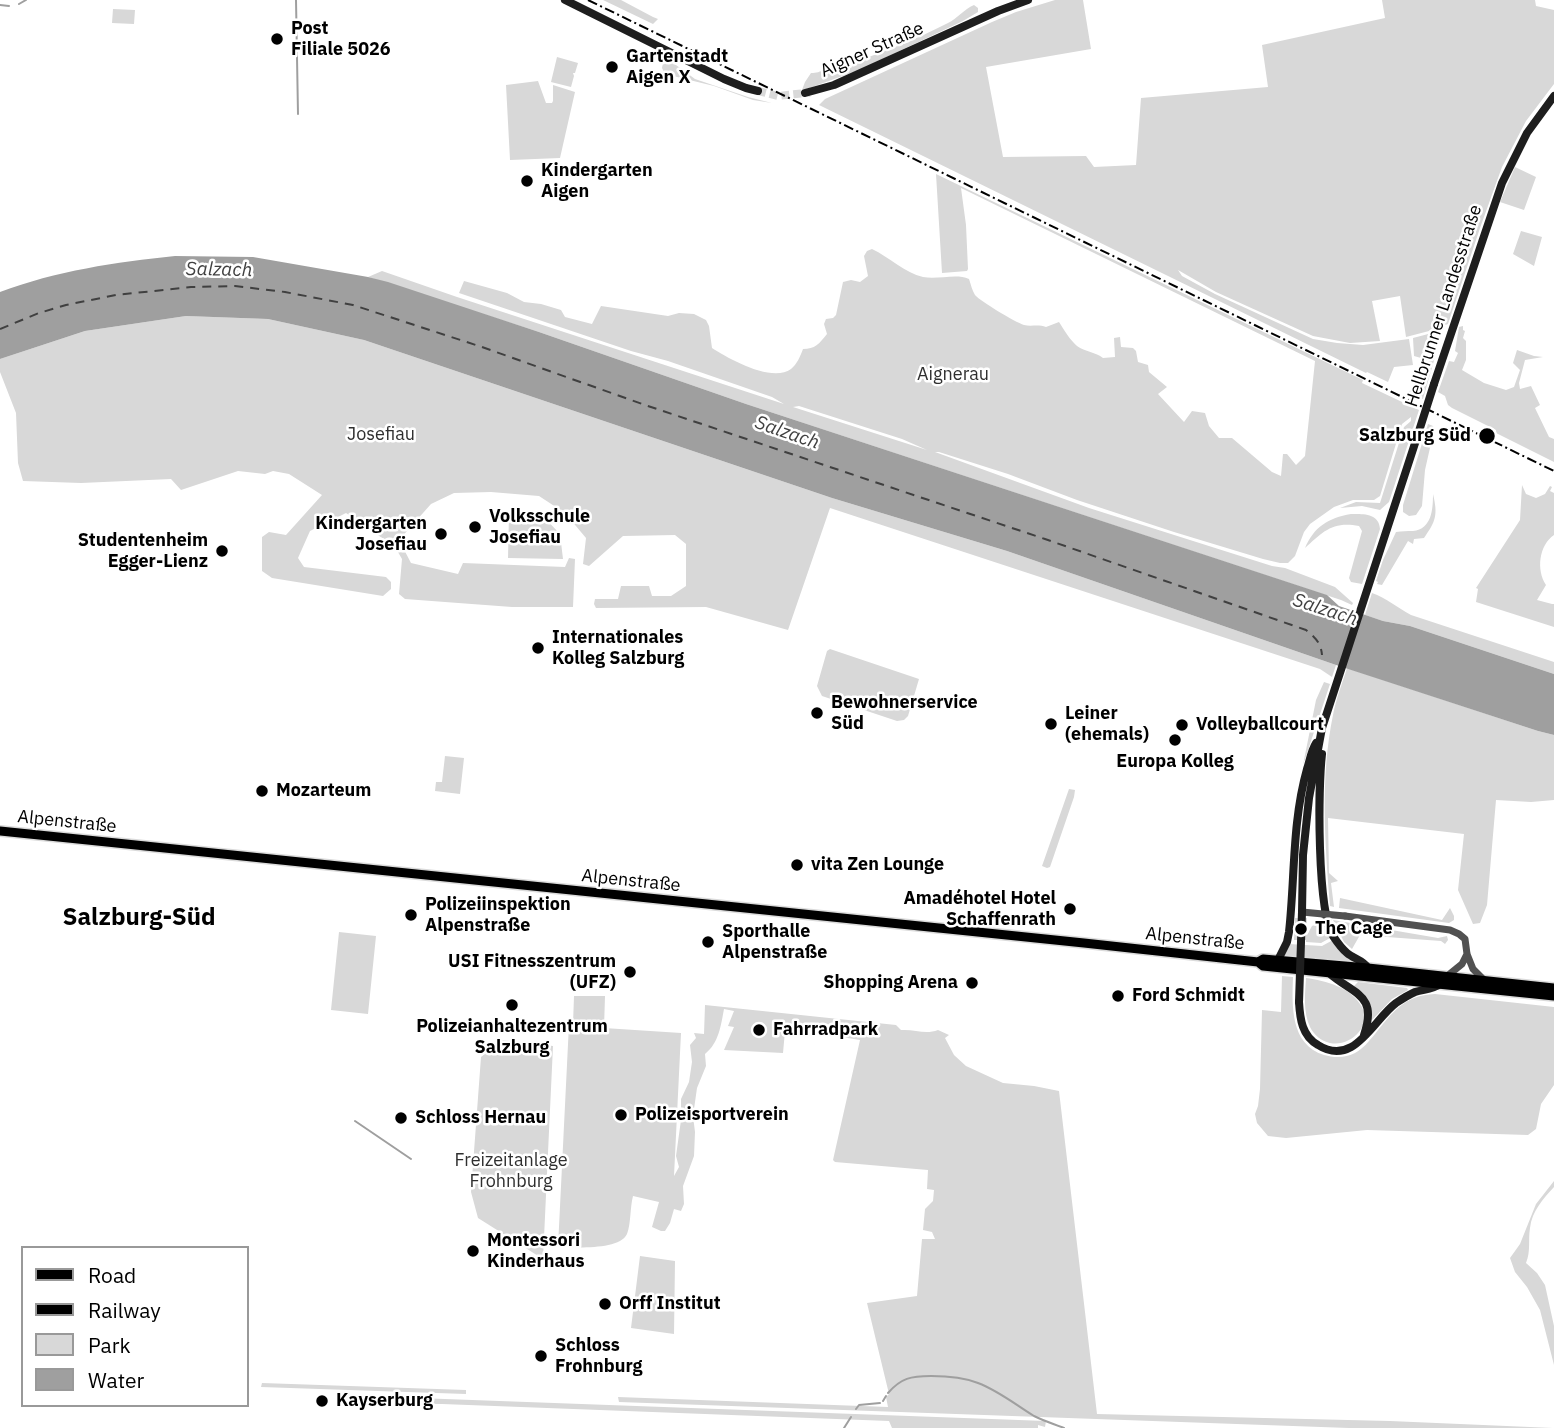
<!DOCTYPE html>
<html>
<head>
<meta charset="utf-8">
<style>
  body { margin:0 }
  #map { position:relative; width:1554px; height:1428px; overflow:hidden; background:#fff; font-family:"IBM Plex Sans",sans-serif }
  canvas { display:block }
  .legend { position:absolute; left:21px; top:1246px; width:228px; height:161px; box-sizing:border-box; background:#fff; border:2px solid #999; margin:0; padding:9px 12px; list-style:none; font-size:21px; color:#000 }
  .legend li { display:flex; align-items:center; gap:14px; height:35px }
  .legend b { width:35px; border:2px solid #999 }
</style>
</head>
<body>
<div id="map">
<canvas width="1554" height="1428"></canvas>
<ul class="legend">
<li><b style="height:9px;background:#000"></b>Road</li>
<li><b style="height:9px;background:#000"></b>Railway</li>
<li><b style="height:19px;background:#d8d8d8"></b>Park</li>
<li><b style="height:19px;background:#9f9f9f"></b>Water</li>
</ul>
</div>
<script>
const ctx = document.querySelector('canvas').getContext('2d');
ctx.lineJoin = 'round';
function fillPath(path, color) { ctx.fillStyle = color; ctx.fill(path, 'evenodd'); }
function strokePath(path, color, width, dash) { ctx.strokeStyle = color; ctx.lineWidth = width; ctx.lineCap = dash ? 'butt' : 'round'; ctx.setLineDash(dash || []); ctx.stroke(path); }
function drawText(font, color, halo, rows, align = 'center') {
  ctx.font = font + ' "IBM Plex Sans",sans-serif'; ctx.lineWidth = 5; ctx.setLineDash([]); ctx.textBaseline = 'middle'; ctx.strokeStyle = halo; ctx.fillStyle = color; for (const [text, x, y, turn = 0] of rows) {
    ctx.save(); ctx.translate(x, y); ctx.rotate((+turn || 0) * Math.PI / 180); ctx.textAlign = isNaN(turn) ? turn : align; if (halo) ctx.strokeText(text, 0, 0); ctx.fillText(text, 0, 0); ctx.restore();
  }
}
fillPath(new Path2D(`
  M603,0H621L653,17L658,19L653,24Z
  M1055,0H1083L1091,49L986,67L1003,157L1086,156L1094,167L1136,165L1141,98L1268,87L1262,45L1385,18L1382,0H1535L1536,6L1554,10V84L1526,121L1502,167L1480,228L1448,324L1429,331L1406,337L1400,296L1372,301L1380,341L1350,343L1313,336L1216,292L1178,270L1182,276L1215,294L1313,339L1337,343L1363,345L1409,339L1413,365L1394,367L1388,382L1367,372L1366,373L819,105L825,99L992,22L1016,12Z
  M974,5L978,8V12L963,21L859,70L804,90L811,97L805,96L802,90L805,82L811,73C817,73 819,72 826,69C834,67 843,66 852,63C884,52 917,39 948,23C957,19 964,9 974,5Z
  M113,9L135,10L134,24L112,23Z
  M557,57L578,63L575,73H573L574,76L571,87L551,82Z
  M666,59L676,65L695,79L748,97L772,103L753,100L714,86L669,75L664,72L662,68L663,63Z
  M538,81L546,103H552L553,101V85L575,92L560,158L510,160L506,85Z
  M1515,167L1536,177L1524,210L1500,202Z
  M936,174L1363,380L1362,383L1419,410L1389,502L1380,510L1362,506L1340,508L1356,502L1380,503L1404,427L1411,421V417L1402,424L1380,496L1374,500H1353L1334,507L1310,524L1304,532L1295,556L1288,563H1280L1263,559L1174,532L1077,500L1008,474L939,452H935L1089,508L1272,566L1285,568L1335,587L1353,603L1352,605L1341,600L746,404L539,332L368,277L382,271L457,297L784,404L772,397L668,361L631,351L459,293L464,281L507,293L524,302L541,304L561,310L565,317L592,324L601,306L668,316L679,313L694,314L706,320L709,326L712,348C729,359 772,383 791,369C797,364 800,357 803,349C815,349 819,344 827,334L824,324L826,319L833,318L836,315L843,282L851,280L860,282L868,276L864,256L867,251L872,249C889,257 905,273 923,277C938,280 956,273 969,279C971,285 972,290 975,295C980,301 1015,322 1024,325C1031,327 1038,324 1046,327L1059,322C1064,330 1070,340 1077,346C1085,352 1096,352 1103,358L1115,357L1114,338L1120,337L1121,347L1133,348L1136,351L1138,362L1148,365L1149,372L1167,387L1158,394L1184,422L1192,411L1205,413L1209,426L1219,438H1232L1272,472L1281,476L1283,454H1287L1296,465L1305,456L1315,361L961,188L966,225L968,269L967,271L942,273ZM799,406L902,439L927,450L793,407Z
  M1521,231L1542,237L1534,266L1513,254Z
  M186,316L268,319L364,340L832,498L1007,551L1336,665L1332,677L1320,669L830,508L788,630L706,607L596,608L594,604L595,599H618L621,586H649L652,596H671L686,586V544L675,535L623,536L589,566L583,564L586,538L565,513L539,496L491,492L454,493L431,504L399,540L411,563L458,574L463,563L565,567L569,558L575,559L573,607H512L405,599L399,594L402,559L395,547L346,513L310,531L298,558L304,567L386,577L391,582V589L383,596L272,578L262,571V537L269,532L286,535L322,495L289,474L273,471L265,474L238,471L181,490L171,479L81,483L23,481L18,463L16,413L0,372V359L85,331Z
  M1463,326V330L1465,331L1463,338L1466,341V360L1462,370L1484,383L1506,390L1514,387L1520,370L1513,363L1517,350L1534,356L1543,357L1525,360L1519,383L1520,389L1531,386L1540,405L1535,408L1549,437L1554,439V462L1496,433V430L1452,408L1448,405L1445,396L1438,392L1449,361L1454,362L1458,353L1455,351L1459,327Z
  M1432,333L1434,335L1431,356L1435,357L1423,399L1409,392L1412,388L1421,389L1422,382C1416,374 1418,367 1421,358L1414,356L1413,338Z
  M1428,424L1433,426L1434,430L1425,470L1422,506L1416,515L1409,516L1403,512V505Z
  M1522,485L1526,494L1536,498L1545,494L1550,486L1552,487L1550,491L1554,493V535C1539,545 1536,570 1546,585L1537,600L1552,604H1554V627L1476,602L1478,589L1476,588L1520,520Z
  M1433,494C1438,515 1436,521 1424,538L1414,539L1413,544L1408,541L1382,585L1377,584L1378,582L1376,581L1383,560L1396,532C1402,531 1407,531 1413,531C1432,529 1433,509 1433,494Z
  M540,513L560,534L563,559L508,558L509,514Z
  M1351,514C1363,514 1379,513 1380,529L1362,584L1351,582L1349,578L1362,531L1359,526C1332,521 1323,532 1305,548C1314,527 1328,518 1351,514Z
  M1372,593C1386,598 1398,608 1411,615L1554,662V674L1410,626L1383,621L1365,615Z
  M830,649L919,679L908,716L904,720L897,721L822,696L817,686L827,651Z
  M1347,668L1538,731L1554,735V800L1531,802L1496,800L1487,905L1480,923L1473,924L1458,890L1464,834L1328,818L1329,873L1338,881L1331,883L1334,907L1330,906C1325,843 1320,778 1333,715C1336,699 1342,684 1347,668Z
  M1324,682L1330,684L1303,765L1316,700Z
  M445,756L464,758L460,794L435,791L436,782H442Z
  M1069,789L1075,790L1074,797L1050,867L1047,868L1042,866Z
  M1340,898L1442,920L1450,908L1454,916V920L1449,923L1339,908Z
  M1295,918H1307V935L1312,926L1324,920L1330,938L1321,943L1306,942V940H1294Z
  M1333,920L1438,938L1447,936L1448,940L1445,944L1441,941L1360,935L1352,949L1344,942Z
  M339,932L376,936L368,1014L331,1010Z
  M1333,940L1355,961V963L1286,957L1284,956L1289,944L1322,946Z
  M1282,976L1293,977C1292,1006 1290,1044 1324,1055C1334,1058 1346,1058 1355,1053C1363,1049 1369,1041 1375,1034C1392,1013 1404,995 1435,994L1554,1007V1085L1541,1104L1536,1129L1528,1135L1367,1130L1286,1138L1268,1136L1257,1123L1255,1114L1258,1106L1260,1089L1262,1010L1281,1012Z
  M1306,978C1326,981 1351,987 1362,1007C1372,1027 1350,1047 1330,1043C1321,1041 1314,1035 1310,1027C1303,1012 1305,994 1306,978Z
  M1358,982L1407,988L1408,990L1392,999L1372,1020C1373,1005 1365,995 1354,986Z
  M574,996H605L604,1028L681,1033L674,1176L679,1167L676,1156L681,1120V1099L689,1082L692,1062L690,1045L696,1038L694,1033L704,1034L705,1005L896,1025L901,1030C915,1029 925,1035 938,1030L949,1035L945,1038L954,1055L966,1066L1003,1083L1034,1086L1059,1091L1097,1414L1390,1421L1553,1428H1349L619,1402L618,1397L888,1407L886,1397L889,1394L867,1303L917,1296L922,1239H935L932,1232L923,1230L925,1209L933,1201L934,1190L927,1189L928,1170L835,1162L833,1160L860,1040L829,1035L785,1031L783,1053L724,1050L734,1027L728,1026L734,1011L724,1009C721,1025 719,1043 705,1054L706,1066L697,1088L693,1116L695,1132L694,1156L683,1186L684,1204L681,1211L674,1209L670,1223L665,1231H661L652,1227L659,1202L633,1196C630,1207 631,1224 627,1234C619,1251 573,1247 558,1247L569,1024H573Z
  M502,1040L553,1046L543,1259L478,1218L471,1192L481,1057Z
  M1554,1181V1187C1543,1199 1532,1211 1530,1228C1528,1240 1531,1251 1526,1263L1537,1273L1545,1285L1554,1326V1365L1540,1310L1527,1287L1515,1272L1510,1258L1520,1244L1536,1204Z
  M640,1256L675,1261L674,1334L631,1328Z
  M262,1383L466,1390V1394L261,1387Z
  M363,1396L1046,1421L1045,1427L1038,1425V1428H892L889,1421L442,1404L362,1403Z`), '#d8d8d8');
fillPath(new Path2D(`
  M175,256L253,257L368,277L388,282L539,332L746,404L1327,595L1339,606L1383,621L1410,626L1554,674V735L1538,731L1336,665L1007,551L832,498L364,340L268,319L186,316L85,331L0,359V292C56,271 116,262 175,256Z`), '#9f9f9f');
strokePath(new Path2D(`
  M296,0L298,114
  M19,4L26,0
  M0,5L9,6
  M355,1121L411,1159
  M888,1393C901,1378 911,1376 931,1376C947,1376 963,1377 978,1383C999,1391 1016,1405 1034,1416C1044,1421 1054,1424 1064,1428
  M883,1401L886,1396
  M856,1409L859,1405L880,1403
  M844,1428L851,1417`), '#9f9f9f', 2);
strokePath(new Path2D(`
  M0,329L39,313L66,305L116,295L191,287L235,286L285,292L353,305L482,347L645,405L1045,539L1306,630C1315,637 1321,643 1322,655`), '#404040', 2, [9, 7]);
strokePath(new Path2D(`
  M758,91L778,96L805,93`), '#d9d9d9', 8, [8, 4]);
const primary = new Path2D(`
  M0,831L1084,943L1258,962L1263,966L1554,996
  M1258,962L1263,959L1368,968L1554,988`);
strokePath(primary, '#dbdbdb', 12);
strokePath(new Path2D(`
  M1302,912L1323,914
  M1345,916L1450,930L1459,934L1465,939L1467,954L1473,969L1484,980
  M1446,977L1462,964L1467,954`), '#515151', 7);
strokePath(new Path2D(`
  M565,0L724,79L746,88L758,91
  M805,93L834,85L998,11L1028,0
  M1434,384L1502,183L1527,133L1554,96
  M1322,754C1318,788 1317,910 1333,936C1337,942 1341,948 1347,953C1354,959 1363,960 1368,968
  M1302,912L1303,855L1309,798L1322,728L1419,431
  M1278,960L1287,942L1289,932C1295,878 1292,822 1307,769C1310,760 1311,751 1316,743
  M1329,973C1354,995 1378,994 1364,1035
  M1299,1002C1300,1019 1302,1036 1318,1045C1354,1068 1373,1020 1396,1003C1402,999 1408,995 1415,992C1424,989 1432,990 1440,984`), '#1e1e1e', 8);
strokePath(primary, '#000', 9);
strokePath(new Path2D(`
  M588,0L1554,471`), '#000', 2, [10, 3.5, 2, 3.5]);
strokePath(new Path2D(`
  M1323,914L1345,916`), '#515151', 7);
strokePath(new Path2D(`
  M1419,431L1434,384
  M1299,1002L1302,912`), '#1e1e1e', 8);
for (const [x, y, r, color] of [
  [277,39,7,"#000"],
  [612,67,7,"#000"],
  [527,181,7,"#000"],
  [1487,436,9,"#000"],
  [475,527,7,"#000"],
  [441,534,7,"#000"],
  [222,551,7,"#000"],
  [538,648,7,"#000"],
  [817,713,7,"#000"],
  [1051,724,7,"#000"],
  [1182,725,7,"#000"],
  [1175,740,7,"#000"],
  [262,791,7,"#000"],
  [797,865,7,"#000"],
  [1070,909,7,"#000"],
  [411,915,7,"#000"],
  [1301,929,7,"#000"],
  [708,942,7,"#000"],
  [630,972,7,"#000"],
  [972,983,7,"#000"],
  [1118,996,7,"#000"],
  [512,1005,7,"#000"],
  [759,1030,7,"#000"],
  [621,1115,7,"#000"],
  [401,1118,7,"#000"],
  [473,1251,7,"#000"],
  [605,1304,7,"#000"],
  [541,1356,7,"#000"],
  [322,1401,7,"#000"]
]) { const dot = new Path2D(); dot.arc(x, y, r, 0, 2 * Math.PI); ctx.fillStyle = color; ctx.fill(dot); strokePath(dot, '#fff', 2.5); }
drawText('bold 18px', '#000', '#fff', [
  ["Post",291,29],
  ["Filiale 5026",291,50],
  ["Gartenstadt",626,57],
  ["Aigen X",626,78],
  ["Kindergarten",541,171],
  ["Aigen",541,192],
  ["Salzburg Süd",1471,436,"right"],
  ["Volksschule",489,517],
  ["Josefiau",489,538],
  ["Kindergarten",427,524,"right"],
  ["Josefiau",427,545,"right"],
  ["Studentenheim",208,541,"right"],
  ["Egger-Lienz",208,562,"right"],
  ["Internationales",552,638],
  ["Kolleg Salzburg",552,659],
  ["Bewohnerservice",831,703],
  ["Süd",831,724],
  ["Leiner",1065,714],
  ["(ehemals)",1065,735],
  ["Volleyballcourt",1196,725],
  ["Europa Kolleg",1175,762,"center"],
  ["Mozarteum",276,791],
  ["vita Zen Lounge",811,865],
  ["Amadéhotel Hotel",1056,899,"right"],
  ["Schaffenrath",1056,920,"right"],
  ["Polizeiinspektion",425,905],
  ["Alpenstraße",425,926],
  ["The Cage",1315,929],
  ["Sporthalle",722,932],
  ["Alpenstraße",722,953],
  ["USI Fitnesszentrum",616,962,"right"],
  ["(UFZ)",616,983,"right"],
  ["Shopping Arena",958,983,"right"],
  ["Ford Schmidt",1132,996],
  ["Polizeianhaltezentrum",512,1027,"center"],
  ["Salzburg",512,1048,"center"],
  ["Fahrradpark",773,1030],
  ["Polizeisportverein",635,1115],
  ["Schloss Hernau",415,1118],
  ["Montessori",487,1241],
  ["Kinderhaus",487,1262],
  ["Orff Institut",619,1304],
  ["Schloss",555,1346],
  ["Frohnburg",555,1367],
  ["Kayserburg",336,1401]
], 'left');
drawText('18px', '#000', '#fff', [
  ["Aigner Straße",872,50,-24],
  ["Hellbrunner Landesstraße",1444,306,-72],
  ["Alpenstraße",67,822,6],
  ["Alpenstraße",631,881,6],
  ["Alpenstraße",1195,939,6]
]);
drawText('18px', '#2f2f2f', '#fff', [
  ["Aignerau",953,375],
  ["Josefiau",381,435],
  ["Freizeitanlage",511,1161],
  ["Frohnburg",511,1182]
]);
drawText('italic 19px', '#404040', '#fff', [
  ["Salzach",219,270,1],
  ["Salzach",787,433,19],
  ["Salzach",1325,610,18]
]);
drawText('bold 24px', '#000', '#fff', [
  ["Salzburg-Süd",139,918]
]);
</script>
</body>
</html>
